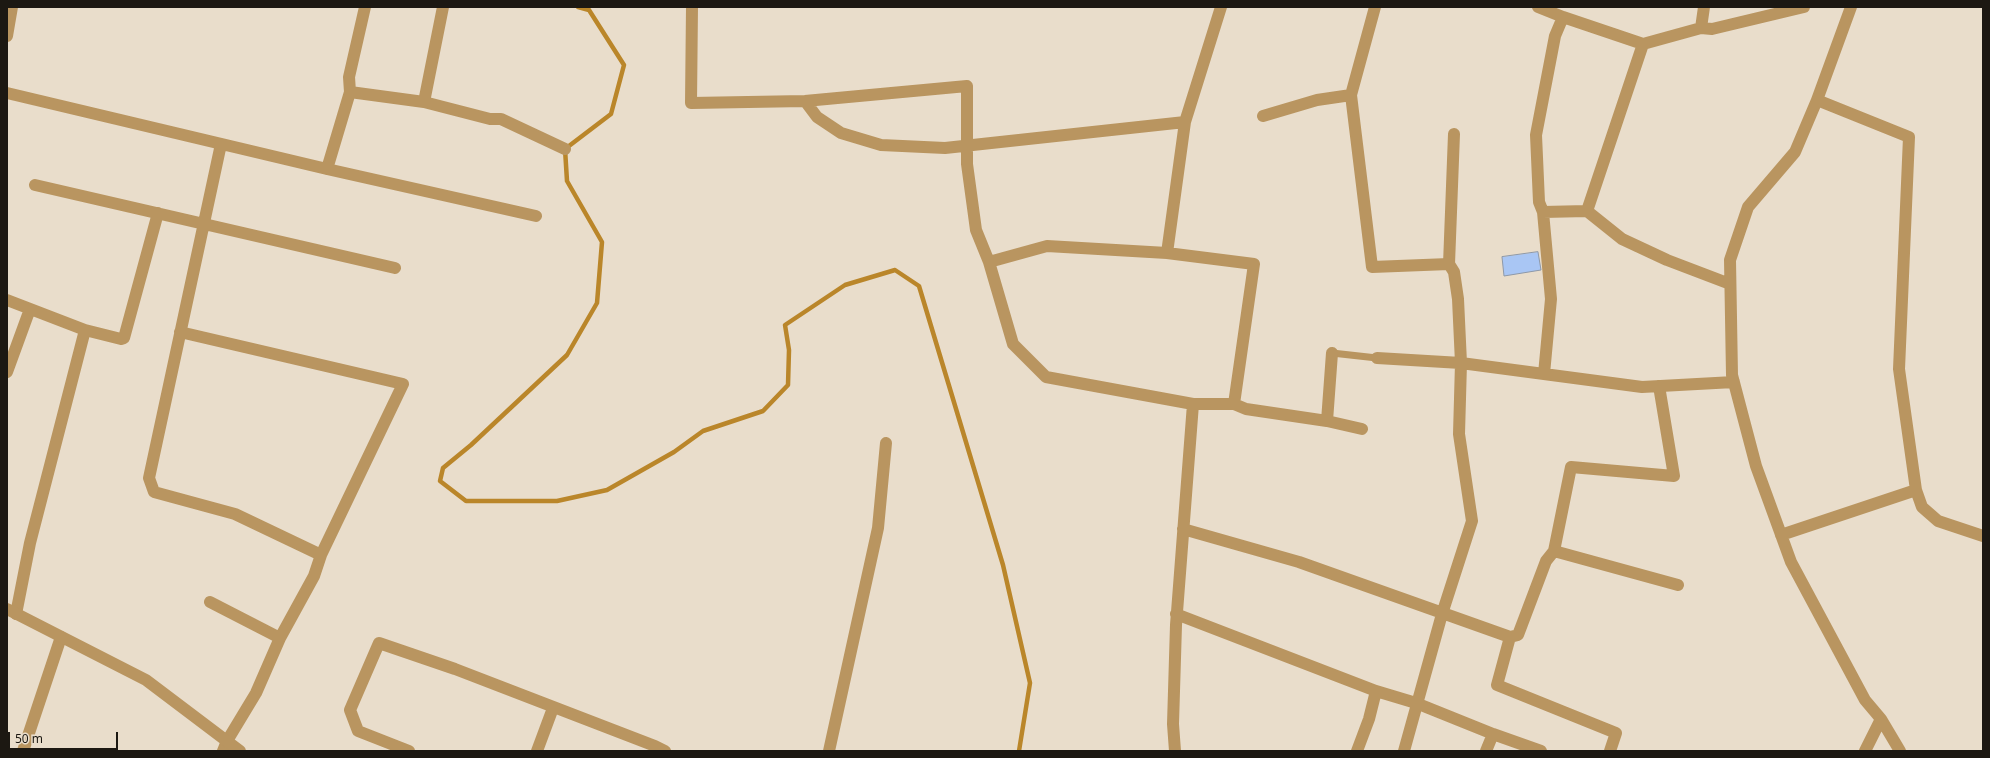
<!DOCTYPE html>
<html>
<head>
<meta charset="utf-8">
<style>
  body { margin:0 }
  #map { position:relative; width:1990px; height:758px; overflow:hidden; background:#e9ddcb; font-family:"Noto Sans",sans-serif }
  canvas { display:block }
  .frame { position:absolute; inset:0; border:8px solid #1c1812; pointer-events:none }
  .scale { position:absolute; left:8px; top:732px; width:110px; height:18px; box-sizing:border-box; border:2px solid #1c1812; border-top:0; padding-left:5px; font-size:12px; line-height:14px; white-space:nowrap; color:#1c1812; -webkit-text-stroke:3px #e9ddcb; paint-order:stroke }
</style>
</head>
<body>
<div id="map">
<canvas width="1990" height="758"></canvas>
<div class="frame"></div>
<div class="scale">50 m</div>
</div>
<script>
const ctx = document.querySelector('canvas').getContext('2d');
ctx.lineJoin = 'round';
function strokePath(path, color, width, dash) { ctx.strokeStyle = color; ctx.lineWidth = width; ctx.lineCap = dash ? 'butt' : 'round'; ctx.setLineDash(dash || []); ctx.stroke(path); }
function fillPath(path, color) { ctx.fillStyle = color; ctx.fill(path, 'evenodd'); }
strokePath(new Path2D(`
  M578,7L589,10L624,65L611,114L565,149L567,181L602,242L597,303L567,355L471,445L443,468L440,481L466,501H557L607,490L674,452L703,431L763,411L788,385L789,350L785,325L845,285L895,270L919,286L1003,565L1030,683L1019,751`), '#ba862a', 4.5);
const building = new Path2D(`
  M1538,252L1541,270L1504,276L1502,257Z`);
fillPath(building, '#a9c6f4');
strokePath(building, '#8d98a8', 1);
strokePath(new Path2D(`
  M1332,353L1377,358`), '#b99560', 7);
strokePath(new Path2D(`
  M692,7L691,103L805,101L967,86V164L976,230L989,262L1013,344L1046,377L1193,404H1234L1246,409L1327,421L1362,429
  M1538,7L1563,17L1643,44L1701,28L1712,29L1804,7
  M1851,7L1817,100L1795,152L1748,207L1730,260L1732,375L1756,466L1791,562L1865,700L1881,719L1865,751
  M1701,28L1704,7
  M7,36L12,7
  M350,92L424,102L490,119H501L565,149
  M7,93L327,169L536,216
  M1351,95L1375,7
  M1817,100L1909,137L1899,369L1916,490L1922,507L1938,521L1983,536
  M805,101L817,117L841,133L881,145L945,148L1185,122L1167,253
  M424,102L443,7
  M1263,116L1317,100L1351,95L1372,267L1449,264
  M1185,122L1221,7
  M221,144L149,478L154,492L235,514L321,555
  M327,169L350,92L349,77L365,7
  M35,185L395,268
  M1587,211L1643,44
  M1543,212L1587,211L1622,239L1667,260L1730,284
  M989,262L1047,246L1167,253L1254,264L1234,404
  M7,300L85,330L121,339L124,338L158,213
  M180,332L403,384L321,555L314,576L280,638L256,693L227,741L223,751
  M1377,358L1461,363L1642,387L1734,382
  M7,372L30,309
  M1544,374L1551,299L1543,212L1539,202L1536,135L1555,36L1563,17
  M1327,421L1332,353
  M1183,529L1299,562L1510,637L1518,635L1546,561L1554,551L1571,467L1674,476L1659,386
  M1781,535L1916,490
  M1554,551L1678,585
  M210,602L280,638
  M16,614L30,543L85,330
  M1176,614L1376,691L1416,703L1493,734L1541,751
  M1510,637L1497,685L1616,733L1610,751
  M1881,719L1900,751
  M23,751L61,637
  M409,751L358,731L350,710L379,643L455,669L655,746L665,751
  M537,751L553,708
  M829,751L878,528L886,443
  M1175,751L1173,724L1176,625L1193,404
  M1357,751L1369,719L1376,691
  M1404,751L1442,614L1472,521L1459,434L1461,363L1458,299L1454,272L1449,264L1454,134
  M1486,751L1493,734`), '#b99560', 12);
strokePath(new Path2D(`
  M7,609L146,680L240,751`), '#b99560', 12);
</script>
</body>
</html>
